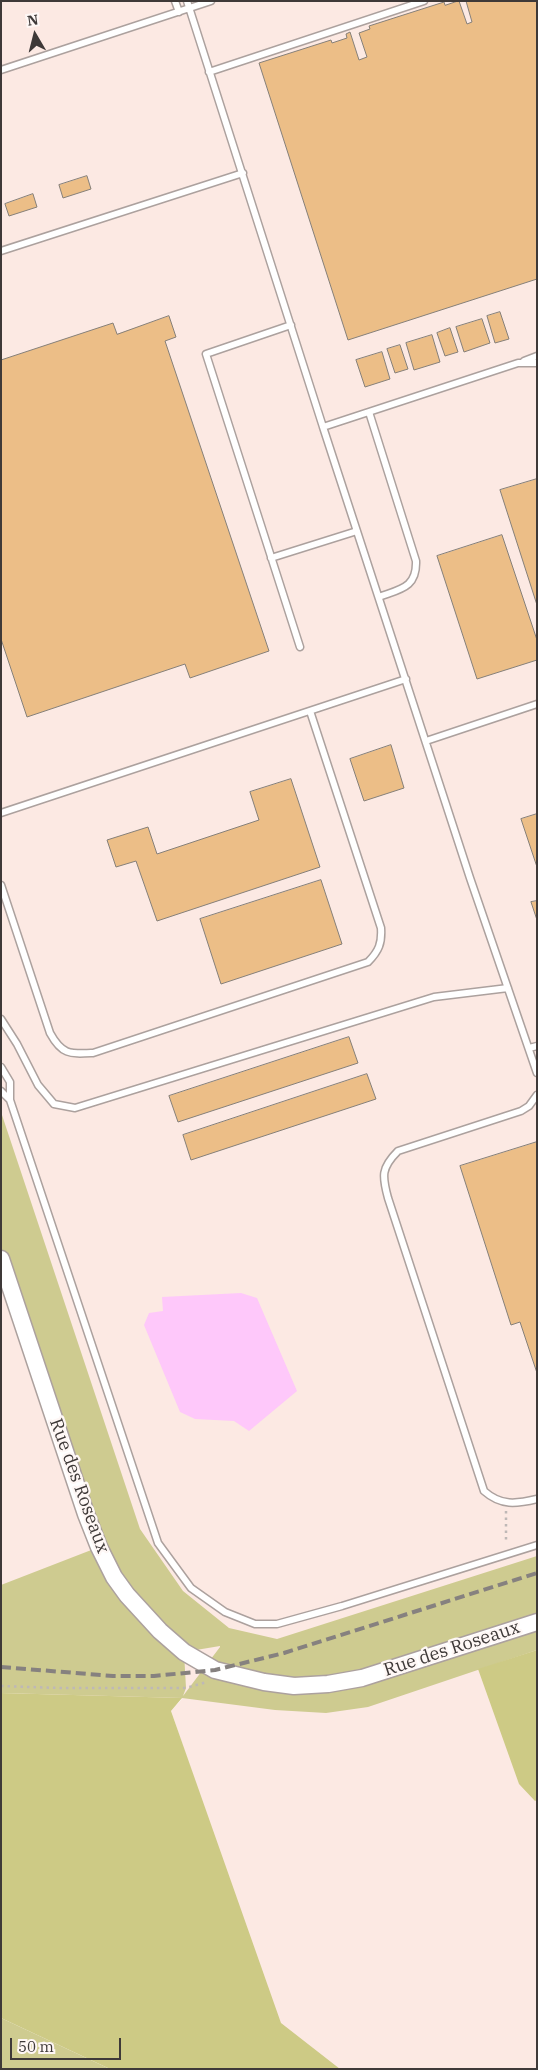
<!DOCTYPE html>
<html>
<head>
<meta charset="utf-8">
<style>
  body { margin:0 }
  #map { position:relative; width:538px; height:2070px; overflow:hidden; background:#fef7f5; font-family:"IBM Plex Serif",serif }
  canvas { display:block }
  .frame { position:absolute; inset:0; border:2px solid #3e3938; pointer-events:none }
  .north { position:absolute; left:10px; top:10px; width:50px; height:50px; -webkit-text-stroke:4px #fef7f5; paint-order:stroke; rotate:352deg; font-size:14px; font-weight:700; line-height:20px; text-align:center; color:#3e3938 }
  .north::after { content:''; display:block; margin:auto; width:18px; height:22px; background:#3e3938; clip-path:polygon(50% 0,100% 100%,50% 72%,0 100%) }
  .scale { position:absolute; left:10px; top:2038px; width:111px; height:22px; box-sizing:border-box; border:2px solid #3e3938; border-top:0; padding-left:6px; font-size:15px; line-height:18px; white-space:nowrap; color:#3e3938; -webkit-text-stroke:4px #fef7f5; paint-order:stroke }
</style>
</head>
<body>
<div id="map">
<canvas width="538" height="2070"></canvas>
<div class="frame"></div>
<div class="north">N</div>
<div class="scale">50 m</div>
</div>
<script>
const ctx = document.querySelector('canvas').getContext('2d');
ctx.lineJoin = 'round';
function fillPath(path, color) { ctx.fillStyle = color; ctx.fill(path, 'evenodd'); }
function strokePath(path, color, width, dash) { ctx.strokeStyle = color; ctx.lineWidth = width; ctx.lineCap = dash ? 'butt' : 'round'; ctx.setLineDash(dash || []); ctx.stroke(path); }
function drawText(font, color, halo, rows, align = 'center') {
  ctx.font = font + ' "IBM Plex Serif",serif'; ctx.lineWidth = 4.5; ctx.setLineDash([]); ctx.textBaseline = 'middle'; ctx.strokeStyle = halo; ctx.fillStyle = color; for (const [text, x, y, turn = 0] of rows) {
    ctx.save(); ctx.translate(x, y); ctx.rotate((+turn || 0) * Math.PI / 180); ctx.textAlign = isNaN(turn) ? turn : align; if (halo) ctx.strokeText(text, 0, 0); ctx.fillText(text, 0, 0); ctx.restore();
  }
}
fillPath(new Path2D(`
  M1,1H537V2069H294L171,1711L182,1699L1,1693Z`), '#fce9e3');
fillPath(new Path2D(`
  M1,1112L140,1529L183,1591L229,1628L277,1639L537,1556V1650L368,1707L326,1713L275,1710L182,1698L1,1693V1585L99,1547L1,1259ZM220,1646V1647L183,1696L186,1688L184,1652Z
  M1,2018L110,2069H1Z`), '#cecb90');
fillPath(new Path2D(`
  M537,1650V1800L535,1801L519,1784L478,1669Z
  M1,1693L182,1698L171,1711L281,2023L340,2069H110L1,2018Z`), '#cdca85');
fillPath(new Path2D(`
  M241,1293L257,1298L297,1391L249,1431L234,1421L195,1419L180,1412L144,1325L149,1313L163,1311L162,1297Z`), '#fec8fa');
const building = new Path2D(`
  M459,1L467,24L472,22L466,1H537V279L348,340L259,63L331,40L332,43L347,38L346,34L350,32L359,60L367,57L359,33L370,29L369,26L444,2L445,5Z
  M87,176L91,189L63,198L59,185Z
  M33,194L37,207L9,216L5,204Z
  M500,312L509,339L495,343L487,316Z
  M169,316L176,337L165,341L269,651L190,678L185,664L27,717L1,639V360L113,323L117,334Z
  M482,319L490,343L464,352L456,327Z
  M450,328L458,352L445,356L437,333Z
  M432,335L440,362L414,370L406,343Z
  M400,345L408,369L395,373L387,349Z
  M382,352L390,379L365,387L356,360Z
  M537,479V605L500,490Z
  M502,535L537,640V660L477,679L437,556Z
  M391,745L404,788L364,801L350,759Z
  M291,779L320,867L157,921L136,861L116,867L107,840L148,827L157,854L259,820L250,792Z
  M537,814V867L521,819Z
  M321,880L342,944L221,984L200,919Z
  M537,901V920L531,902Z
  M349,1037L358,1063L178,1122L169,1096Z
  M367,1074L376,1099L191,1160L183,1135Z
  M537,1142V1373L520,1322L511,1325L460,1166Z`);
fillPath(building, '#ecbe87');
strokePath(building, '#868079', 1);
const service = new Path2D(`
  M175,1L179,12
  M187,1L323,427L518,363H537
  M1,70L211,1
  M209,72L424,1
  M1,251L243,173
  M291,325L206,354L300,647
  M524,361L537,356
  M369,412L416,561C417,588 400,589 379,597
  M323,427L470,878L537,1073
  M271,558L357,531
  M426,741L537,704
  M1,813L406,679
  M1,885L50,1033C62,1055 70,1054 93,1053L368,962C379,951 382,943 381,928L310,711
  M1,1019L17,1044L38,1085L54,1104L75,1108L434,997L508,988
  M529,1048L537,1046
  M1,1067L10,1082V1100
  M1,1091L10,1100L158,1543L191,1588L225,1612L255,1624H277L342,1606L537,1545
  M537,1095L529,1106L521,1111L398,1151C381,1168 382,1176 388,1198L484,1491C501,1506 516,1504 537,1499`);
const tertiary = new Path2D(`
  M1,1259L86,1514L99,1547L114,1577L127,1595L160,1631L184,1652L215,1670L264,1682L294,1686L328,1684L362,1678L537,1622`);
strokePath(service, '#aca19e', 9);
strokePath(tertiary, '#aca19e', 19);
strokePath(new Path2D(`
  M506,1511V1543
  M1,1686L60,1688H186L207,1682`), '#beb8b6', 2.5, [2.5, 4]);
strokePath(service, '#fff', 6);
strokePath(tertiary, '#fff', 16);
strokePath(new Path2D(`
  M1,1667L113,1676H154L215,1670L284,1653L537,1573`), '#86817f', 4, [10, 5]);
drawText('18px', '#3e3938', '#fef7f5', [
  ["Rue des Roseaux",79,1486,70],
  ["Rue des Roseaux",452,1649,-18]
]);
</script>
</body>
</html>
